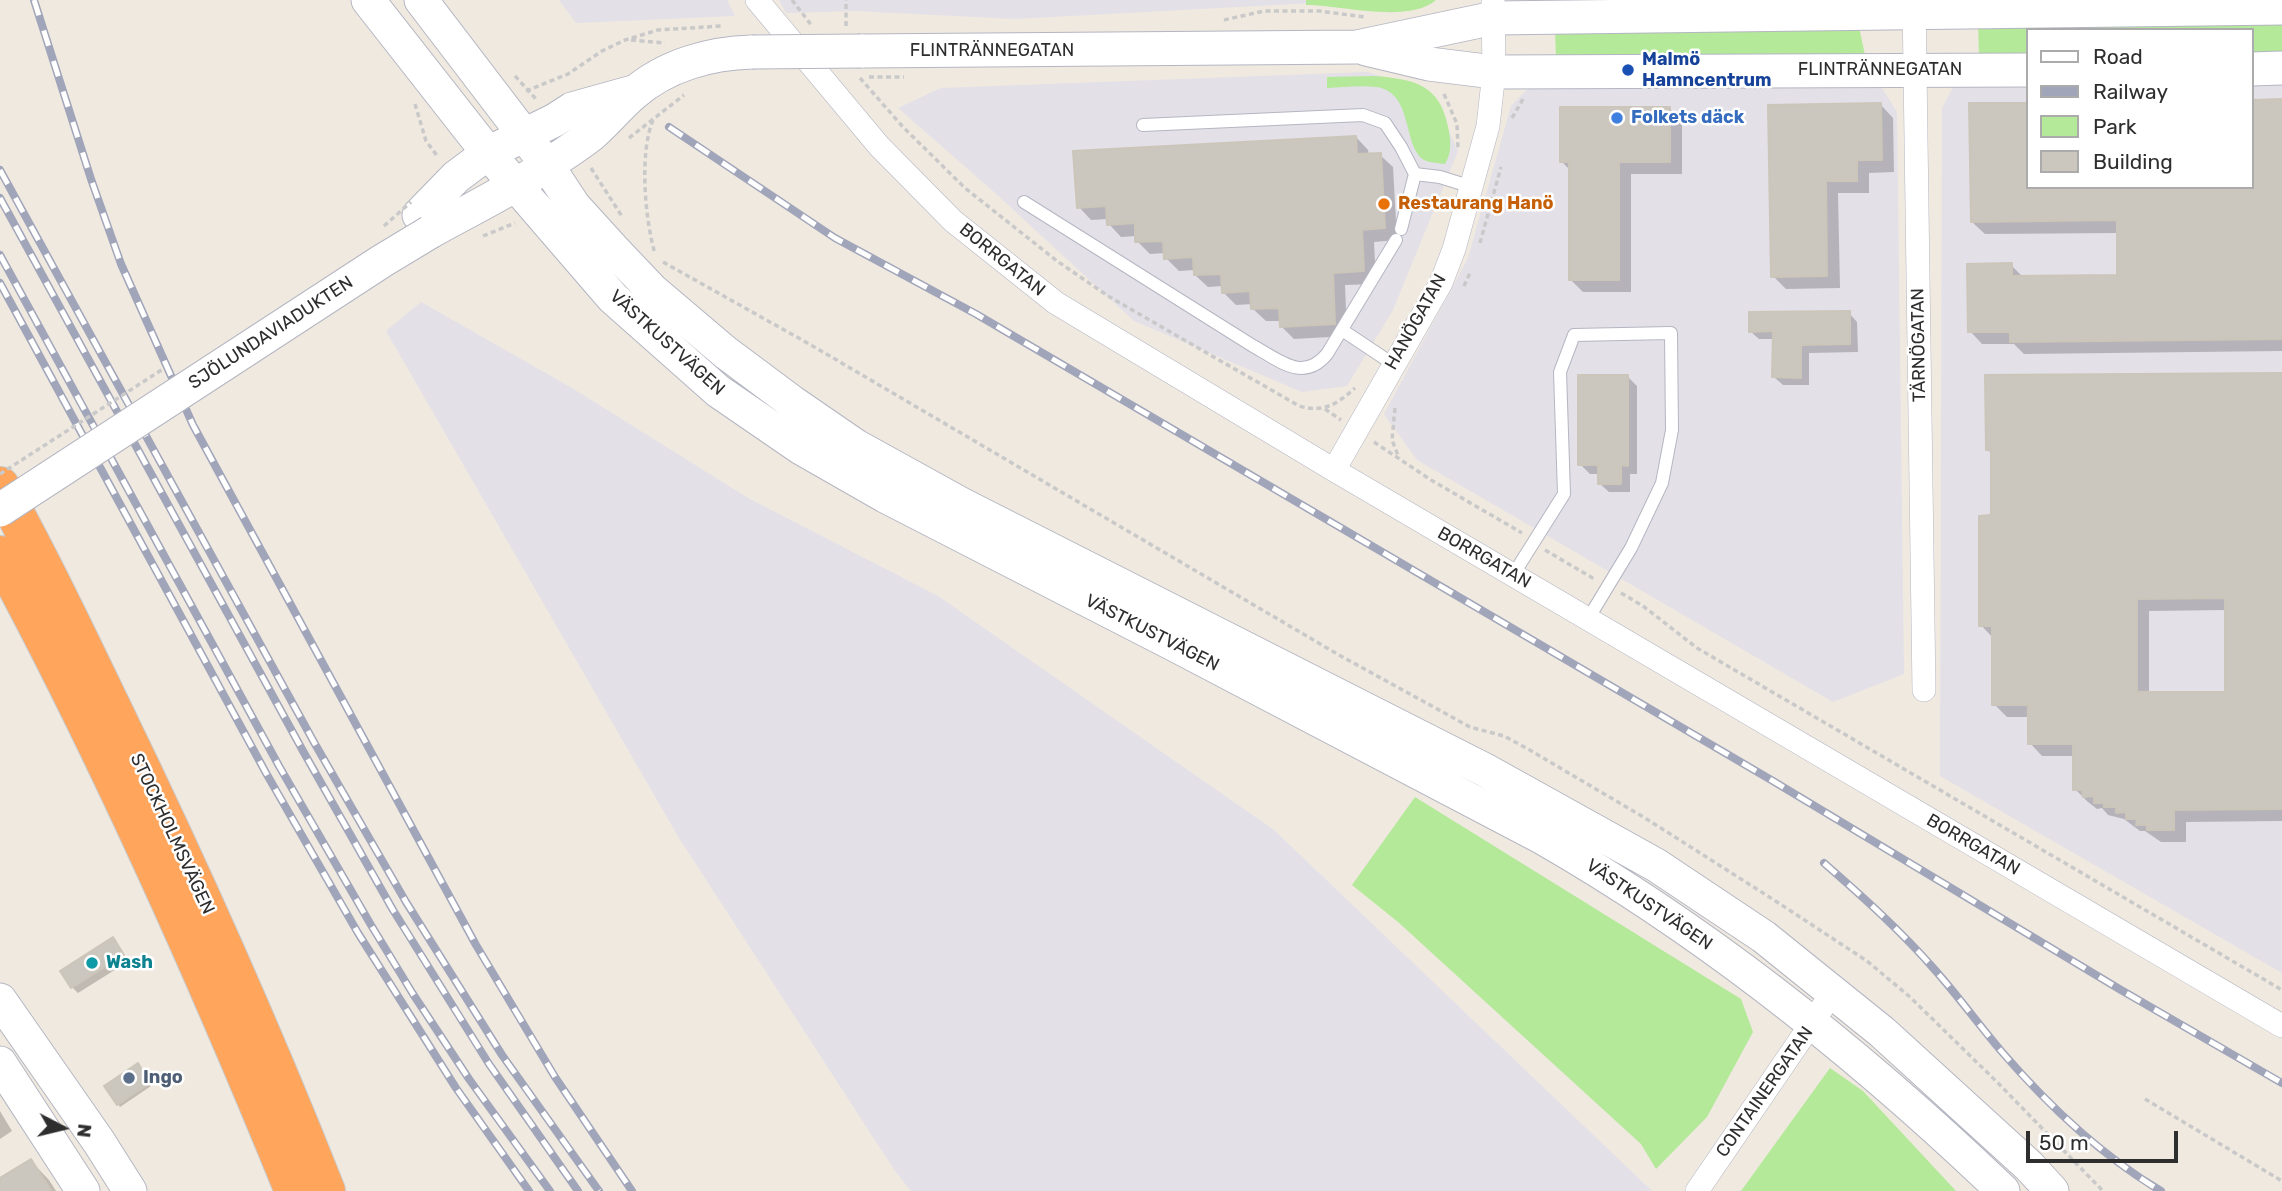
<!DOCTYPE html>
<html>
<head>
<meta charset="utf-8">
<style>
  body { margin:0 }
  #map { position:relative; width:2282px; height:1191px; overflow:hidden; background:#f0e9e0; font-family:Rubik,sans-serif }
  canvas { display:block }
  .legend { position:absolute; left:2026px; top:28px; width:228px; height:161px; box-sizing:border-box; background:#fff; border:2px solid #ababab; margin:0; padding:9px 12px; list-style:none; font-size:21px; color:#2e2e2e }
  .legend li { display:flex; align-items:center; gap:14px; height:35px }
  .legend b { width:35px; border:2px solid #ababab }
  .north { position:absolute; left:28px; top:1093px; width:70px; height:70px; -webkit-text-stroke:5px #fff; paint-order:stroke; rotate:97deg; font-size:19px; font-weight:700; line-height:28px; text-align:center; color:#2e2e2e }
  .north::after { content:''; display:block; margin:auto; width:24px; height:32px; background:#2e2e2e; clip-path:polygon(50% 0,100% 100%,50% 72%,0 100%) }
  .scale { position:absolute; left:2026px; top:1131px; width:152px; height:32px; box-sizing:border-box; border:4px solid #2e2e2e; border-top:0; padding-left:9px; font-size:21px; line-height:24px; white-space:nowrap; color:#2e2e2e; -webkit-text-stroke:5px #fff; paint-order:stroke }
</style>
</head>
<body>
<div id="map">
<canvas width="2282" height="1191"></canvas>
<ul class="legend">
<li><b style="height:9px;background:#fff"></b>Road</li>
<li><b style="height:9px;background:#a1a5b9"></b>Railway</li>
<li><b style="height:19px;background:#b3e999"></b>Park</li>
<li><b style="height:19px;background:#cbc7be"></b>Building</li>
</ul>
<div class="north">N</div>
<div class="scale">50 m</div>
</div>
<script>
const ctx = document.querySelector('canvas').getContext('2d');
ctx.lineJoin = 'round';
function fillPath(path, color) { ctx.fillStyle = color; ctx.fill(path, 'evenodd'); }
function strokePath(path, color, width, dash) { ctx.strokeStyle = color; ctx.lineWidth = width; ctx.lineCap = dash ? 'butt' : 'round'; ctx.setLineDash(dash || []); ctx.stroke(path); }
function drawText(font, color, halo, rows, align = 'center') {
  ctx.font = font + ' Rubik,sans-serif'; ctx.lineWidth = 5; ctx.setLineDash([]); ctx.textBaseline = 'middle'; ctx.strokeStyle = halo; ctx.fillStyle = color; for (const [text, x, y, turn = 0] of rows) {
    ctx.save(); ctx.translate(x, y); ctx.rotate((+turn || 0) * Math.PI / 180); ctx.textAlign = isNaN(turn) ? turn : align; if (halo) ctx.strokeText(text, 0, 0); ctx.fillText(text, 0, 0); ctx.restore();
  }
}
fillPath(new Path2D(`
  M559,0H727L735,16L576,23Z
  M779,0H1369L1015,19L856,11L786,13Z
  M1368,72L1432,95L1458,151L1393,310L1347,386L1302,392L1134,321L994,192L898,108L941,88Z
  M1959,76H2028V187H2252V77H2282V973L1940,776L1942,108Z
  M1536,80L1882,88L1897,112L1904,674L1833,702L1417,460L1384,414L1468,258L1511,106Z
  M421,302L572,388L748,498L938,596L1274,830L1652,1191H911L895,1171L679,838L386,331Z`), '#e3e0e8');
fillPath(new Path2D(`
  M1306,0H1436C1408,24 1342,5 1306,5Z
  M2282,17V56H2252V30H2028V58H1979L1978,20Z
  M1858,22L1866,60L1556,61L1555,28Z
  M1374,76C1413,79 1440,84 1448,127C1451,140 1452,153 1445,164C1439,163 1430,163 1424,160C1402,146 1414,92 1376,87C1360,85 1343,87 1327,88V77Z
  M1415,797L1741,999L1753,1032L1707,1117L1656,1169L1641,1144L1398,922L1352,885Z
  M1830,1068L1863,1091L1956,1191H1741Z`), '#b3e999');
fillPath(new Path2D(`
  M2282,101V351L2024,354L2014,344H1982L1970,331L2011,265L2024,278L2119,277V233L1985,234L1972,222L1971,105L2028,104V187H2252Z
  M1881,105L1893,118L1894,172L1869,173V193H1838L1840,288L1786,289L1773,276L1770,106Z
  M1669,108L1682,121V174H1631V292H1583L1570,279V170L1562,162Z
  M1356,137L1368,150L1369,155H1380L1393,167L1397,240L1374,242L1376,284L1345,285L1347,336L1294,339L1282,327L1281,321H1266L1253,309V304L1236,305L1223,292V286L1208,287L1195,275V270L1179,271L1166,258V253L1150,254L1137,241V236L1121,237L1109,224L1108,219L1091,220L1079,207Z
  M1849,313L1857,322L1858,352L1809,353V385H1783L1774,377L1775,339H1759L1750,331Z
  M2282,375V821L2186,822V842H2161L2145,831H2140L2124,819L2108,815L2102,808L2097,809L2088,802L2075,789V756H2042L2030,743V717H2007L1994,704L1993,638L1981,625L1993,517V455L1987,449ZM2227,610V694H2149V611Z
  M1628,377L1637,386V474H1630V492H1609L1599,483V474H1590L1580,464Z
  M113,939L129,961L78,993L72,987Z
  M140,1068L151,1086L120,1107L118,1104Z
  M0,1111L12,1131L0,1139Z
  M31,1161L49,1180L56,1191H0V1180Z`), '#0003');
const building = new Path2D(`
  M2282,99V339L2010,342V332H1968L1967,264L2012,263V276L2117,275V220L1971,222L1969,103H2028V187H2252V100Z
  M1881,103L1882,160H1857V181H1826L1827,276L1771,277L1768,105Z
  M1560,107H1670V162H1619V280H1569V162H1560Z
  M1356,136L1357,154L1381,153L1385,228L1362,230L1364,271L1333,273L1335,324L1280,327L1279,308L1251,309L1250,291L1222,293L1221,274L1194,275L1193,257L1164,259L1163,241L1135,242V223L1107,225L1106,206L1077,208L1073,151Z
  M1850,311V344L1801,345V378L1772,377L1773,331L1749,332V312Z
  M2282,373V809L2174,810V830H2147V825H2136L2137,819H2126V812L2116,813V807H2104V803H2094V796L2083,797L2082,790H2073V744H2028V705H1992V626H1979V516L1991,515V450H1986L1985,375ZM2225,598V692H2137V599Z
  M1578,375H1628V466L1621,465V484H1598V465H1578Z
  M113,937L124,955L71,988L60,971Z
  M138,1063L150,1083L117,1105L104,1086Z
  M31,1159L51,1191H0V1178Z`);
fillPath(building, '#cbc7be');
strokePath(building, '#ccc5b9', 2);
const lane = new Path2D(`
  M1143,125L1363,115L1385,123L1401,147L1415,174L1440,177L1472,187
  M1024,202L1253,346C1279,360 1303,383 1327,354L1396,240
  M1401,229L1415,174
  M1342,330L1393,364
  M1513,575L1564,494L1560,372L1574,335L1671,333L1672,430L1662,483L1631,548L1588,619`);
const street = new Path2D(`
  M757,0L879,146L953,221L1056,303L1334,470L2282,1026
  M1914,0L1924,690
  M1334,470L1441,283L1454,249L1488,126L1494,72L1493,0
  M1697,1191L1833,992`);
const secondary = new Path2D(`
  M368,0L488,153L613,298L718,391L801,448L885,496L1179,647L1543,838C1712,935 1863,1057 2003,1191
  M421,0L547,165L574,206L614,250L652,290L725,352L792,402L856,446L961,504L1485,770L1656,865L1764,937L1882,1032L2029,1166L2052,1191
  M1366,49L1429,64L1494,72L2028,70
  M861,51L1357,47L1494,18L2282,8
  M2252,69L2282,68
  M419,215L456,177L488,153L555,120L572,109L633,92
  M430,232C469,210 509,191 546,166C561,156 577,146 591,135C606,122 618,107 633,94C666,65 711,53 752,52
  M0,1000L99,1142L130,1191
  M0,1063L83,1191`);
const highway = new Path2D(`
  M0,486C40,558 76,633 112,708C189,866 261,1027 326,1191
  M0,555C111,761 206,975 294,1191`);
strokePath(lane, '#b4b6c2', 14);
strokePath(street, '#b4b6c2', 24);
strokePath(secondary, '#b4b6c2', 35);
strokePath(highway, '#c9c9c9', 40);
strokePath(new Path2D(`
  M792,0L812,26
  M1224,20L1264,11H1319L1365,17
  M846,26V0
  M631,40L665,43
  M515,76L536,99
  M860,78L903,127L965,188L1057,261L1108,296L1299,406C1323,413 1336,405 1355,388
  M526,91L568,74L602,51L625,40L658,30L721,26
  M1444,94L1457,124L1458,150
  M415,104L426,141L438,157
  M1512,118L1523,99
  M653,120C639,154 645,219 655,254
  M629,138L684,95
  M591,168L623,218
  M483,236L515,223
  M1480,243L1501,167
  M663,262L811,345L1339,655L1470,727L1504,736L1528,749L1645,818L1774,900L1867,961L1910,997L1999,1084L2103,1191
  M1464,286L1471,271
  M1395,408L1392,440L1399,458
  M1325,409L1341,420
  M1374,442L1431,480L1522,533
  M1545,550L1596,580
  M1621,593L1643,606L1697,648L2282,990
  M2145,1099L2282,1181`), '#c9c9c9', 3.5, [5, 3.5]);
strokePath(lane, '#fff', 12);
strokePath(street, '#fff', 23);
strokePath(secondary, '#fff', 33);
strokePath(highway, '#ffa55c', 38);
const rail = new Path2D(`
  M34,0L91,179L121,264L193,425L476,945L555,1077L632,1191
  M669,127L835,238L976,314L1773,781L2121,990L2282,1083
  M0,170L315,744L406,902L502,1055L599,1191
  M0,198L303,751L393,910L489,1064L578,1191
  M0,255L279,766L371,925L413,994L469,1079L550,1191
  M0,283L266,773L358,933L456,1088L529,1191
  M1824,863C1863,897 1901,931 1935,970C1958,996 1979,1025 2002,1052C2047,1104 2102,1156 2161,1191`);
strokePath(rail, '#a1a5b9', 8);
strokePath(rail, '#fff', 5, [16]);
const secondaryBridge = new Path2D(`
  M752,52L861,51
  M0,510L382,261L430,232`);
strokePath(secondaryBridge, '#b4b6c2', 35, []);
strokePath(new Path2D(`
  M869,77H904
  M384,226L411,202
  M0,474L163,369`), '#c9c9c9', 3.5, [5, 3.5]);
strokePath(secondaryBridge, '#fff', 33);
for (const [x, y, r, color] of [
  [1628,70,7,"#1a4fb4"],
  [1617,118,7,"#3f7fe0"],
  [1384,204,7,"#e8710a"],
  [92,963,7,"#0f9aa8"],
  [129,1078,7,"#5c6f8a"]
]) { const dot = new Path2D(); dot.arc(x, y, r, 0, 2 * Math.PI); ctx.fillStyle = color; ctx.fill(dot); strokePath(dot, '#fff', 2.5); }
drawText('18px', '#2e2e2e', '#fff', [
  ["FLINTRÄNNEGATAN",992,51],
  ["FLINTRÄNNEGATAN",1880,70],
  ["BORRGATAN",1002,260,39],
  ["HANÖGATAN",1416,322,-61],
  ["SJÖLUNDAVIADUKTEN",271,333,-33],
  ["VÄSTKUSTVÄGEN",667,343,42],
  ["TÄRNÖGATAN",1919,345,-91],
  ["BORRGATAN",1484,558,30],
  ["VÄSTKUSTVÄGEN",1152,633,27],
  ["STOCKHOLMSVÄGEN",172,834,65],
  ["BORRGATAN",1973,845,30],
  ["VÄSTKUSTVÄGEN",1649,905,34],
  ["CONTAINERGATAN",1765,1092,-55]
]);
drawText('bold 18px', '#164399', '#fff', [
  ["Malmö",1642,60],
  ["Hamncentrum",1642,81]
], 'left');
drawText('bold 18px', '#366cbe', '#fff', [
  ["Folkets däck",1631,118]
], 'left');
drawText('bold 18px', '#c56008', '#fff', [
  ["Restaurang Hanö",1398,204]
], 'left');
drawText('bold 18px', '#0d838f', '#fff', [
  ["Wash",106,963]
], 'left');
drawText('bold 18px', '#4e5e75', '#fff', [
  ["Ingo",143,1078]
], 'left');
</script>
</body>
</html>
